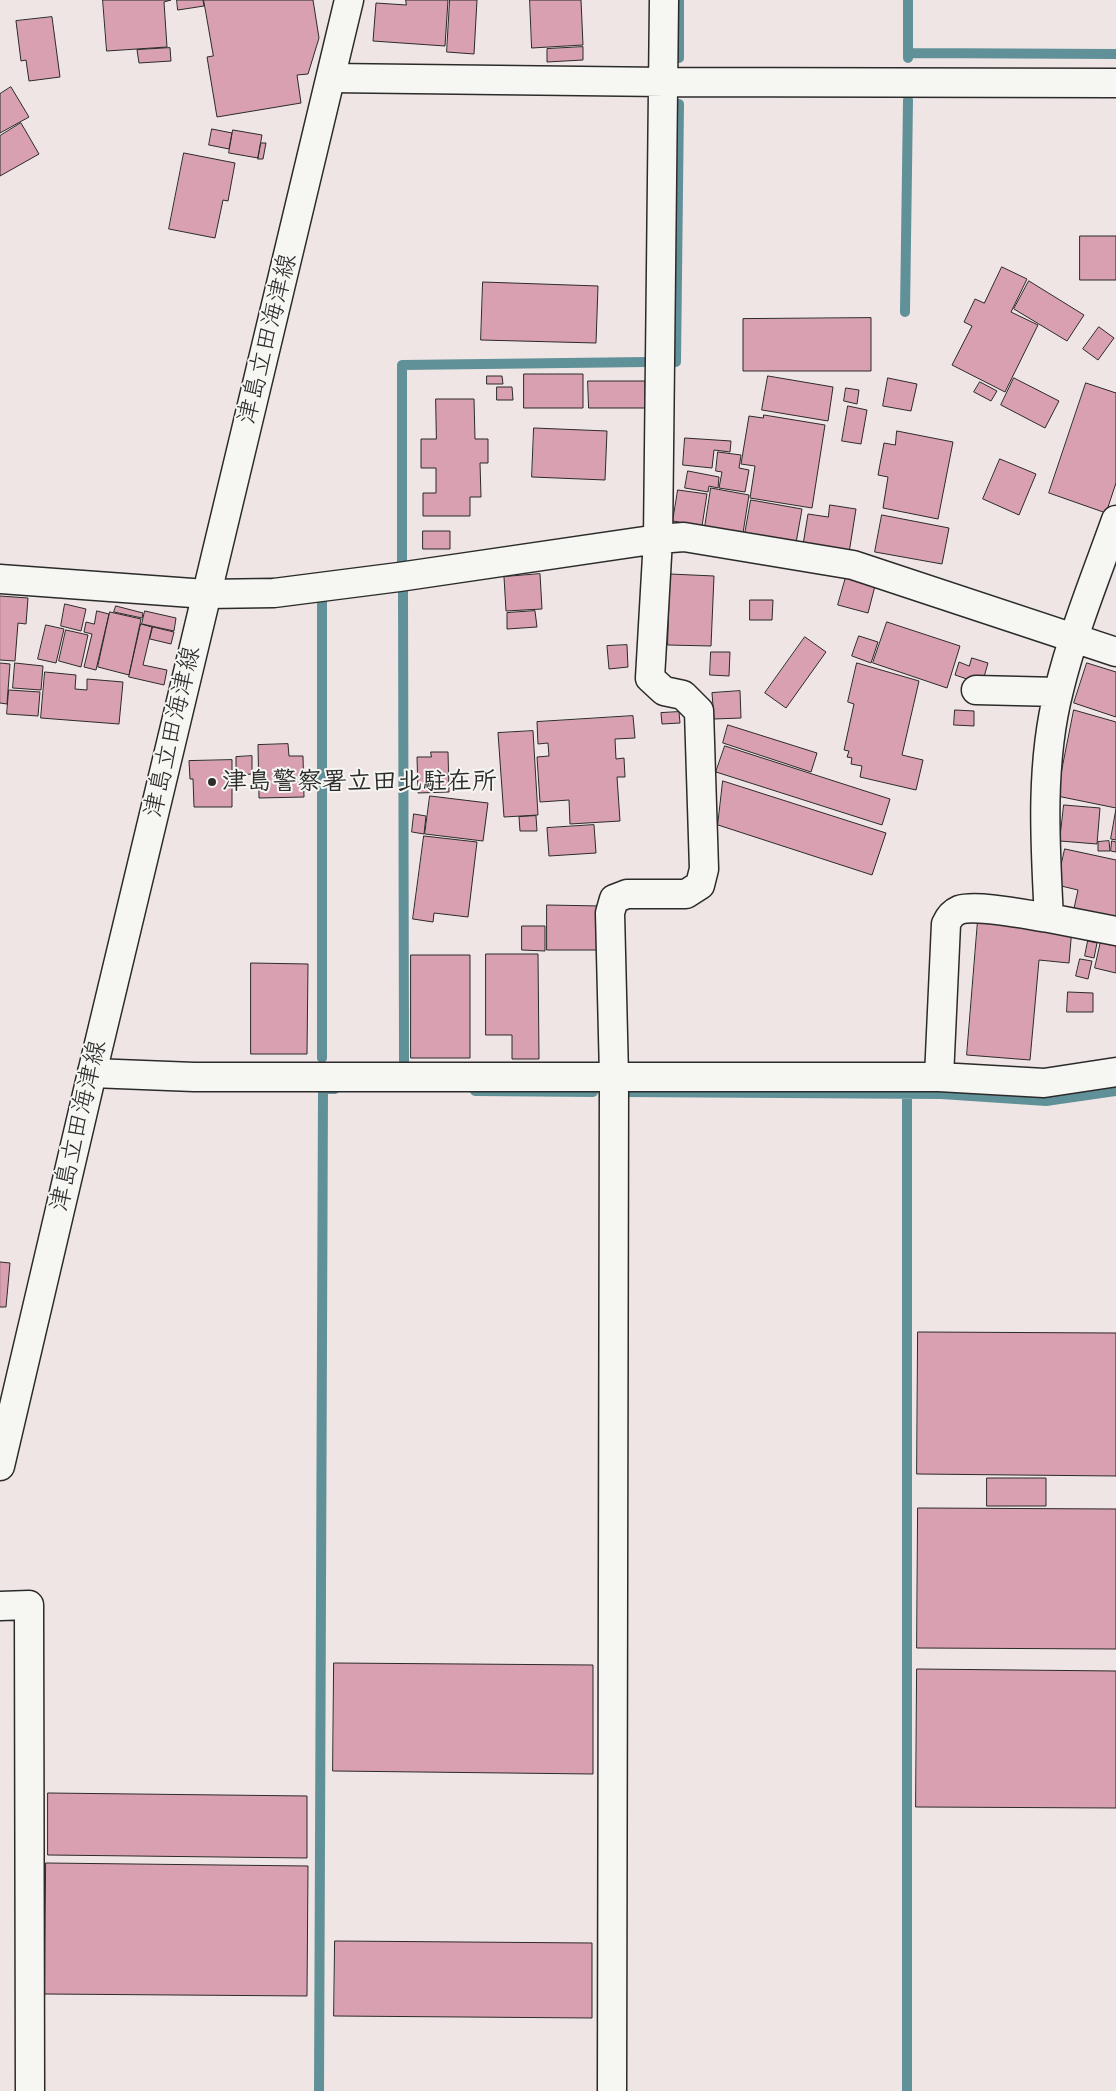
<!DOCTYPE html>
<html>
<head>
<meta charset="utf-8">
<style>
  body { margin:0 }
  canvas { display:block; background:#f0e5e5 }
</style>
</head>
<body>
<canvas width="1116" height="2091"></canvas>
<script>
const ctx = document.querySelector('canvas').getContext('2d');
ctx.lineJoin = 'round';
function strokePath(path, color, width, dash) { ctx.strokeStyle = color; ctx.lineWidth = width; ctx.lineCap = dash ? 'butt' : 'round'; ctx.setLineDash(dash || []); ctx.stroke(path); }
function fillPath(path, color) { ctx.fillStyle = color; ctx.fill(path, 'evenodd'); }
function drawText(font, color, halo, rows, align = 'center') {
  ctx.font = font + ' Caveat,"Klee One",sans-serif'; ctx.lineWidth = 4; ctx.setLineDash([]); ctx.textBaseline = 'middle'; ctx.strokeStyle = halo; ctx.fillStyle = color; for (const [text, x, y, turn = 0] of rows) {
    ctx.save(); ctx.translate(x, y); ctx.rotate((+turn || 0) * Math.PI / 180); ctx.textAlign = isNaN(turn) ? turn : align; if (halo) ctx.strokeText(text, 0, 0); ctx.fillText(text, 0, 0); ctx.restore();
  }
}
strokePath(new Path2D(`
  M679,0V58
  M908,0V58
  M908,53L1116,54
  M905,312L908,100
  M676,362L679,104
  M402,564V365L647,362
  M403,587L404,1061
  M322,598V1058
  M475,1091L593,1092
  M622,1092L941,1094L1046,1101L1116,1091
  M907,1094V2091
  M319,2091L323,1089H335`), '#619198', 10);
const building = new Path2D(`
  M103,0H171L164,2L167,47L107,51Z
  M177,0H203L204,6L178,10Z
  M204,0H313L319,38L308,74L297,75L301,103L217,117L207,57L213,56Z
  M406,0H448L445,46L373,41L376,3L406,5Z
  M450,0H477L474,54L447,52Z
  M530,0H581L583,45L532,48Z
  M52,17L60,77L29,81L26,60L21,61L16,21Z
  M583,47V60L547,62V49Z
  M170,48L171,61L139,63L137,50Z
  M11,87L29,117L0,133V94Z
  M21,123L39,154L0,176V136Z
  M212,129L232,133L229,149L209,145Z
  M233,130L262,135L258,158L229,153Z
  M261,143H266L263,159H258Z
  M184,153L235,163L228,201L223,200L215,238L169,229Z
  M1080,236H1116V280H1080Z
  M1002,267L1027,279L1011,312L1038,325L1005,392L952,365L972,326L964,322L975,299L984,303Z
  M1029,281L1084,315L1067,341L1014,309Z
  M483,282L598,286L596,343L481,340Z
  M871,318V371H743V319Z
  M1099,327L1114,338L1098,360L1083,349Z
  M524,374H583V408H524Z
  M487,376H502L503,384H487Z
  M768,376L833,387L828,421L762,410Z
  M888,378L917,384L911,411L883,406Z
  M1014,378L1059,401L1045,428L1001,405Z
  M588,381H645V408H589Z
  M980,382L997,391L991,401L974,392Z
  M1086,383L1116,393V483L1106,513L1049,493Z
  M497,387H512L513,400H497Z
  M846,388L859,390L857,404L844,401Z
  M436,399H474L475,439H488V463H480L481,497H470V516H423V493H436V468H421V439H436Z
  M848,406L867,410L861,444L842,441Z
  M764,415L825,425L812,508L750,498L755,466L741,464L749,416L763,418Z
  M534,428L607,431L605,480L532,477Z
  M897,431L953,442L938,519L883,508L888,477L878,475L884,443L895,445Z
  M685,438L731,441L730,452L714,450L712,468L683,465Z
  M718,452L741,455L739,468L749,470L745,492L719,488L722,472L716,471Z
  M1000,459L1036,474L1019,515L983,499Z
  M688,471L719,477L718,488L709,486L708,492L685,488Z
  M711,488L749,495L743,533L705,527Z
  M678,490L707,494L702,526L673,521Z
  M751,500L802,509L796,543L745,534Z
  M830,505L856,509L849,553L803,545L808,514L828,517Z
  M882,515L949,528L942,564L875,552Z
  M423,531H450V549H423Z
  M540,574L542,609L506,611L504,577Z
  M670,574L714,576L711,646L668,645Z
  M846,577L875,586L868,613L838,605Z
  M0,596L28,598L26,624L18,623L15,661L0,660Z
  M750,600H773L772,620H750Z
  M65,604L86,609L81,631L61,626Z
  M116,606L143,613L142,618L114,612Z
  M97,611L109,614L96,670L84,667L92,634L84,632L86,622L94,624Z
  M145,611L176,618L174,631L142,624Z
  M535,611L537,627L507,629V613Z
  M110,612L141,619L129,675L98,667Z
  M887,622L960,646L947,688L873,663Z
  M141,624L152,627L143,665L167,670L164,685L129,677Z
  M46,625L64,629L56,663L38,659Z
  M153,627L174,632L171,644L150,639Z
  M66,630L88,635L81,667L59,661Z
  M859,636L878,642L871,663L852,656Z
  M805,637L826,652L786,708L765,693Z
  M627,645L628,667L609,669L607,646Z
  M711,652H730L729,676L710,675Z
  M972,658L988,663L982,684L955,675L959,662L969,666Z
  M0,663L10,664L7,704L0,703Z
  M15,663L43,666L41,690L13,688Z
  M857,663L919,681L902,755L923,760L916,790L860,777L862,766L851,764L852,758L847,757L849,751L844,750L854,704L848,702Z
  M1087,663L1116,672V717L1074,703Z
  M45,672L76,675L75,689L87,690V679L123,682L119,724L41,718Z
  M9,690L40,692L38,716L7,714Z
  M740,691L741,718L714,719L712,693Z
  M955,710L974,711V726L954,725Z
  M1074,710L1116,722V808L1057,796Z
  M679,712L680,723L662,724L661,713Z
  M633,716L635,738L615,739L616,759L624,758L625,777H617L620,821L570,824L569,800L540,802L537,757L549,756L548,743L538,744L537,722Z
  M728,725L817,753L811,772L723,743Z
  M533,731L538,815L504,817L498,733Z
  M288,744L289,756H303L304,797L259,798L258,745Z
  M725,746L890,799L882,825L716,772Z
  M431,752H448L449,792L418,793L417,757H431Z
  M252,756V774L236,775V757Z
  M232,760V807H194L193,779H190L189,761Z
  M723,781L886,833L872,875L718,825Z
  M430,796L488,803L483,841L425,834Z
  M1064,805L1100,808L1097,844L1060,841Z
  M1116,809V840L1111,839Z
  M414,814L426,816L424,834L412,832Z
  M536,816L537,831H520L519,817Z
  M594,825L596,853L549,856L547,828Z
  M424,836L477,842L468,917L434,913L433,922L413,919Z
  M1109,841L1110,851H1098V842Z
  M1112,841L1116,842V852L1111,851Z
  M1065,849L1116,860V923L1073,913L1078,890L1057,885Z
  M547,905L601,906V950H547Z
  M978,920L1072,928L1069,963L1039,960L1030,1060L967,1055Z
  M522,926H545V951L522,950Z
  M1088,941L1097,943L1094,958L1085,956Z
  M1101,941L1116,944V973L1095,968Z
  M486,954H538L539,1059H512V1035H486Z
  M411,955H470V1058H411Z
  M1080,959L1092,961L1088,979L1076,976Z
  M251,963L308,964L307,1054H251Z
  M1068,992L1093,993V1012H1067Z
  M0,1262L10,1263L6,1307H0Z
  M918,1332L1116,1333V1476L917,1474Z
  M987,1478H1046V1506H987Z
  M918,1508L1116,1509V1649L917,1648Z
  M334,1663L593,1665V1774L333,1771Z
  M917,1669L1116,1671V1808L916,1807Z
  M48,1793L307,1796V1858L48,1855Z
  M46,1863L308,1866L307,1996L45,1994Z
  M335,1941L592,1943V2018L334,2016Z`);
fillPath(building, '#d8a0b1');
strokePath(building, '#2b2b2b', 1);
const minor = new Path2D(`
  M331,78L664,82L1116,83
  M0,579L206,594L274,593L399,577L658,539L684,537L853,565L1116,652
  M976,690L1058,692
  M1049,918L1116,931
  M92,1073L194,1077H939L1044,1083L1116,1072
  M939,1077L946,924C949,917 952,913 959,910C977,904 1028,915 1049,918C1045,844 1040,763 1059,690C1073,632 1096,576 1116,520
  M0,1606L29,1605L30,2091
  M612,2091L614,1076L610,913L614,899L627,894H686L700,885L704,869L699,711L683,695L664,691L650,678L658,539L664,0`);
const major = new Path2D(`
  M0,1466L92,1073L349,0`);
strokePath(minor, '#2b2b2b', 31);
strokePath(major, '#2b2b2b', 31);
strokePath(minor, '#f6f6f2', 28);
strokePath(major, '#f6f6f2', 28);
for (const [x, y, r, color] of [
  [212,782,5,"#2b2b2b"]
]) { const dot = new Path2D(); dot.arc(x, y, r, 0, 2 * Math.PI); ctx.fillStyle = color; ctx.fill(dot); strokePath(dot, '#f6f6f2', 2); }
drawText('25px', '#2b2b2b', '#f6f6f2', [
  ["津島立田海津線",268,339,-76],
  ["津島立田海津線",173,732,-77],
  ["津島立田海津線",79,1126,-77]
]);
drawText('bold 25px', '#2b2b2b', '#f6f6f2', [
  ["津島警察署立田北駐在所",222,782]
], 'left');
</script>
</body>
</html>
